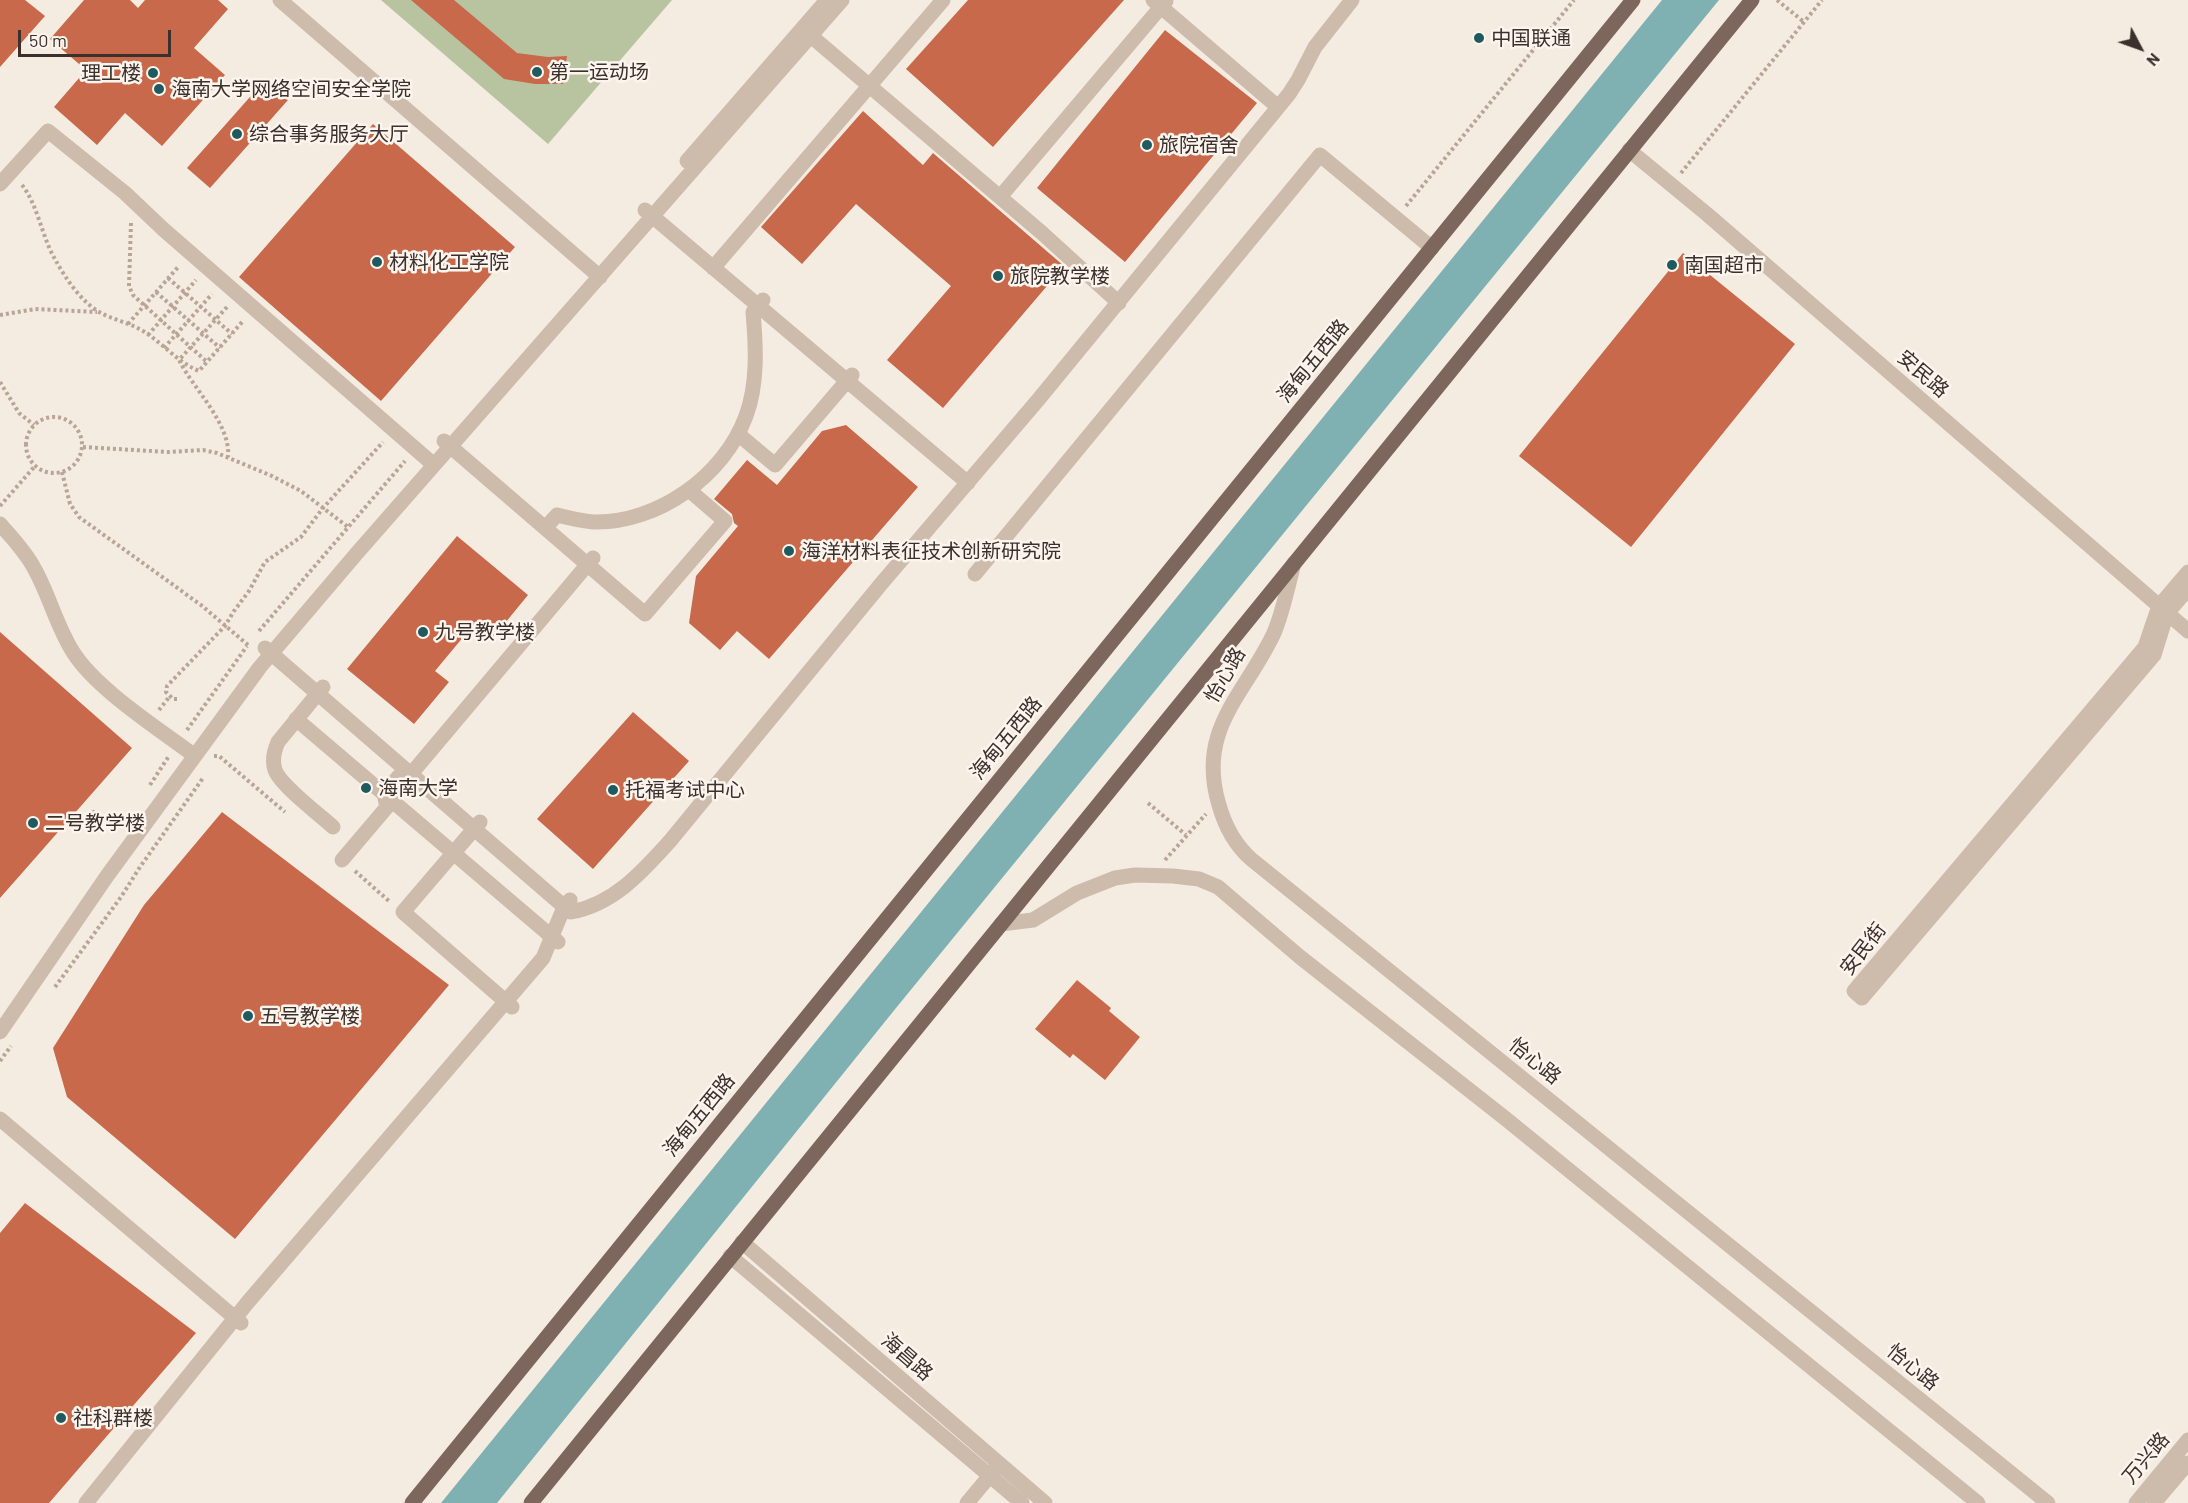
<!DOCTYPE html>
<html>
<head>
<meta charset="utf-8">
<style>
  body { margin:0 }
  #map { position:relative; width:2188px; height:1503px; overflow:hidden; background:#f4ebe1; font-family:Barlow,sans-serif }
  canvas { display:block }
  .north { position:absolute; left:2110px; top:18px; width:60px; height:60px; -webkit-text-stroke:4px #fbf5ee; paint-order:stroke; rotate:131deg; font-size:16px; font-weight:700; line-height:24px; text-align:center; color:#3b302b }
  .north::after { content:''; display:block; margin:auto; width:21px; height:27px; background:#3b302b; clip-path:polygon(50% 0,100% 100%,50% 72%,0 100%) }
  .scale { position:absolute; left:18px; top:30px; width:153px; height:27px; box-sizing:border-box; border:3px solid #3b302b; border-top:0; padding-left:8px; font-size:18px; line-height:21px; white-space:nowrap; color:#3b302b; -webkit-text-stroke:4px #fbf5ee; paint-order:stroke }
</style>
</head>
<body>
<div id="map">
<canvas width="2188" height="1503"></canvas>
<div class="north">N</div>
<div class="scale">50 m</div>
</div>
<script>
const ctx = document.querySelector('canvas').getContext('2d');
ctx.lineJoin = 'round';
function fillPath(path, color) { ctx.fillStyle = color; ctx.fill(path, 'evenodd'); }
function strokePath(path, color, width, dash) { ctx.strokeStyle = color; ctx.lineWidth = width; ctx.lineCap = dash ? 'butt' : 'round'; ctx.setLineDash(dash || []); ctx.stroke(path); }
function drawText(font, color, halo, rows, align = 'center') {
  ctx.font = font + ' Barlow,"Noto Sans SC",sans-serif'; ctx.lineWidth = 5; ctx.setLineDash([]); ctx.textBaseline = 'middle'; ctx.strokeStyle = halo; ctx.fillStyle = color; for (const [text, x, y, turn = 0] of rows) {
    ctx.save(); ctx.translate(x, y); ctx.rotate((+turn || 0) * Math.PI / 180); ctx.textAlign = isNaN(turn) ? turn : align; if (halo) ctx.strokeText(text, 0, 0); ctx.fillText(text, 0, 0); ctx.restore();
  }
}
fillPath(new Path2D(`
  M381,0H672L548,144Z`), '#b8c4a0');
fillPath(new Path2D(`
  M1662,0H1719L896,1008L497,1503H441Z`), '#7fb0b2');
fillPath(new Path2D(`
  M0,0H25L45,16L0,67Z
  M84,0H130L138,8L145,0H218L228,9L194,48L225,75L162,146L125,113L97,145L54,107L86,70L50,39Z
  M411,0H454L517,53L548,57L567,56L563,84H535L504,79Z
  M968,0H1124L993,147L906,69Z
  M1165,30L1257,103L1125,262L1037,188Z
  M265,80L288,100L210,188L187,168Z
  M863,111L923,165L933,153L1064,266L943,408L887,360L951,286L856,204L802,264L761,227Z
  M373,124L515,247L381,401L239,277Z
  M1683,253L1795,344L1631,547L1519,456Z
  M846,425L918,487L769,659L737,631L720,650L689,623L696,576L738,526L734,523L732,514L714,499L747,460L777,485L822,431Z
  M457,536L528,595L492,639L474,624L435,671L449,682L414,724L347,669Z
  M0,632L132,748L0,898Z
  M633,712L689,761L593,869L537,819Z
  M222,812L449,985L235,1239L67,1097L53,1048L144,905Z
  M1077,980L1111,1008L1109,1011L1140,1037L1105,1080L1073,1054L1070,1058L1035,1029Z
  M25,1203L196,1333L49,1503H0V1233Z`), '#c8694b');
strokePath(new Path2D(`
  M1777,0L1804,22
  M1681,173L1822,0
  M22,185C38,205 42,238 56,261C66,279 82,303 101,313C114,320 130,323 143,331C163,343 177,362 199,371L243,321
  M1406,206L1574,0
  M131,223L129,286L133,295L207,362
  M168,278L232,334
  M156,292L220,348
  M227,307L179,360C194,390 231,424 228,457
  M0,315L35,309L97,312
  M128,324L179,266
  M148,335L196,280
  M164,348L212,294
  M0,382L19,413L34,425
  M26 445a28 28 0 1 1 56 0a28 28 0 1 1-56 0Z
  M83,447L168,452L203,450L217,453L272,476L301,491L348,527
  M62,472L70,504L79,517L201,605L248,645
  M0,506L35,466
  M259,631L405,461
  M177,699H173L166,692L167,686L225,626L234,611L249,591L265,562L301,537L323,508L383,442
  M159,710L170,696
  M187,730L247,646
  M214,756H219L285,812
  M150,785L169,756
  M1148,803L1186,835
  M92,811L116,832
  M1165,860L1206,814
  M355,871L390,902
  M55,987L121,897L140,867L203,778
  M0,1061L11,1046`), '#b9a596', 4, [3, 3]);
strokePath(new Path2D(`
  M280,0L600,277
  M1153,0L1278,107
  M804,30L1042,233L1119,303
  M687,161L827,0
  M0,184L48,131L125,193L163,229L434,465
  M1000,197L1166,1
  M645,210L968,483
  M713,268L943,0
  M738,434L775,465L852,375
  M444,441L645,614L725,521L689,490
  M0,524C12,538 25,551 34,568C49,594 56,625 73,652C96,689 159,729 195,756
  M545,528L557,515C569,518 581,521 593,522C657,524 724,476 746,416C758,384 756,346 753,312L763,300
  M975,574L1320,155L1432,248
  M265,648L568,910L571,912C614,904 642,872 670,841L881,584L1038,400L1289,94L1298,80L1315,47L1352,0
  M323,687L278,742C274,751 272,761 275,770C280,785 320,815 333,827
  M296,719L558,942
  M480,822L403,912L512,1007
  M342,860L387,807L384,794L399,776L411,774L593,558
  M0,1032L107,876L260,667L357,553L842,0
  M0,1119L241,1323
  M86,1503L248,1302L543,958L564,907L570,900
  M967,1503L998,1466`), '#cdbbac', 15);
strokePath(new Path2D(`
  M1629,150L1708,215L2188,631
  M1294,563C1288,586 1283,612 1274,633C1245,695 1196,729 1219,805C1225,826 1234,844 1251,859L2048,1503
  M2188,572L2159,606L2145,647L1854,991L1862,998L2154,655L2167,613L2188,589
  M1001,924L1033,920L1077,893L1115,878L1135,875L1173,876L1199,879L1218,887L1300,957L1506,1119L1978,1503
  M742,1242L1045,1503
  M730,1256L1022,1503
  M2136,1503L2188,1440
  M2154,1503L2188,1463`), '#cdbbac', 15);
strokePath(new Path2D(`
  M412,1503L1633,0
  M531,1503L1752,0`), '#7d675c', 15);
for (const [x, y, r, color] of [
  [1479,38,6,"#1f5a5e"],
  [537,72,6,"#1f5a5e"],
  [153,73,6,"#1f5a5e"],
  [159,89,6,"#1f5a5e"],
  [237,134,6,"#1f5a5e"],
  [1147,145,6,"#1f5a5e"],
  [377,262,6,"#1f5a5e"],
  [1672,265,6,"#1f5a5e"],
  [998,276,6,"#1f5a5e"],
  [789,551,6,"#1f5a5e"],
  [423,632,6,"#1f5a5e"],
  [366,788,6,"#1f5a5e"],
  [613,790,6,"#1f5a5e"],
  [33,823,6,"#1f5a5e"],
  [248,1016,6,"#1f5a5e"],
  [61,1418,6,"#1f5a5e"]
]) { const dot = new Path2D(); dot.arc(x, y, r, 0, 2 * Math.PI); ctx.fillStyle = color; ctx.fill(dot); strokePath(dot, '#fbf5ee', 2); }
drawText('20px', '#3b302b', '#fbf5ee', [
  ["中国联通",1491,38],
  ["第一运动场",549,72],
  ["理工楼",141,73,"right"],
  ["海南大学网络空间安全学院",171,89],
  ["综合事务服务大厅",249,134],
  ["旅院宿舍",1159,145],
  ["材料化工学院",389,262],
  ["南国超市",1684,265],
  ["旅院教学楼",1010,276],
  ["海洋材料表征技术创新研究院",801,551],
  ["九号教学楼",435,632],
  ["海南大学",378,788],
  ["托福考试中心",625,790],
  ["二号教学楼",45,823],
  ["五号教学楼",260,1016],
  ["社科群楼",73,1418]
], 'left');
drawText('20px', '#3b302b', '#fbf5ee', [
  ["海甸五西路",1313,361,-51],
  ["安民路",1923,374,41],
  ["怡心路",1225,675,-60],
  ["海甸五西路",1006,738,-51],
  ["安民街",1863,949,-52],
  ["怡心路",1535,1061,39],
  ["海甸五西路",699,1115,-51],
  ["海昌路",907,1357,41],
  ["怡心路",1913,1367,39],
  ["万兴路",2146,1458,-50]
]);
</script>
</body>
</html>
